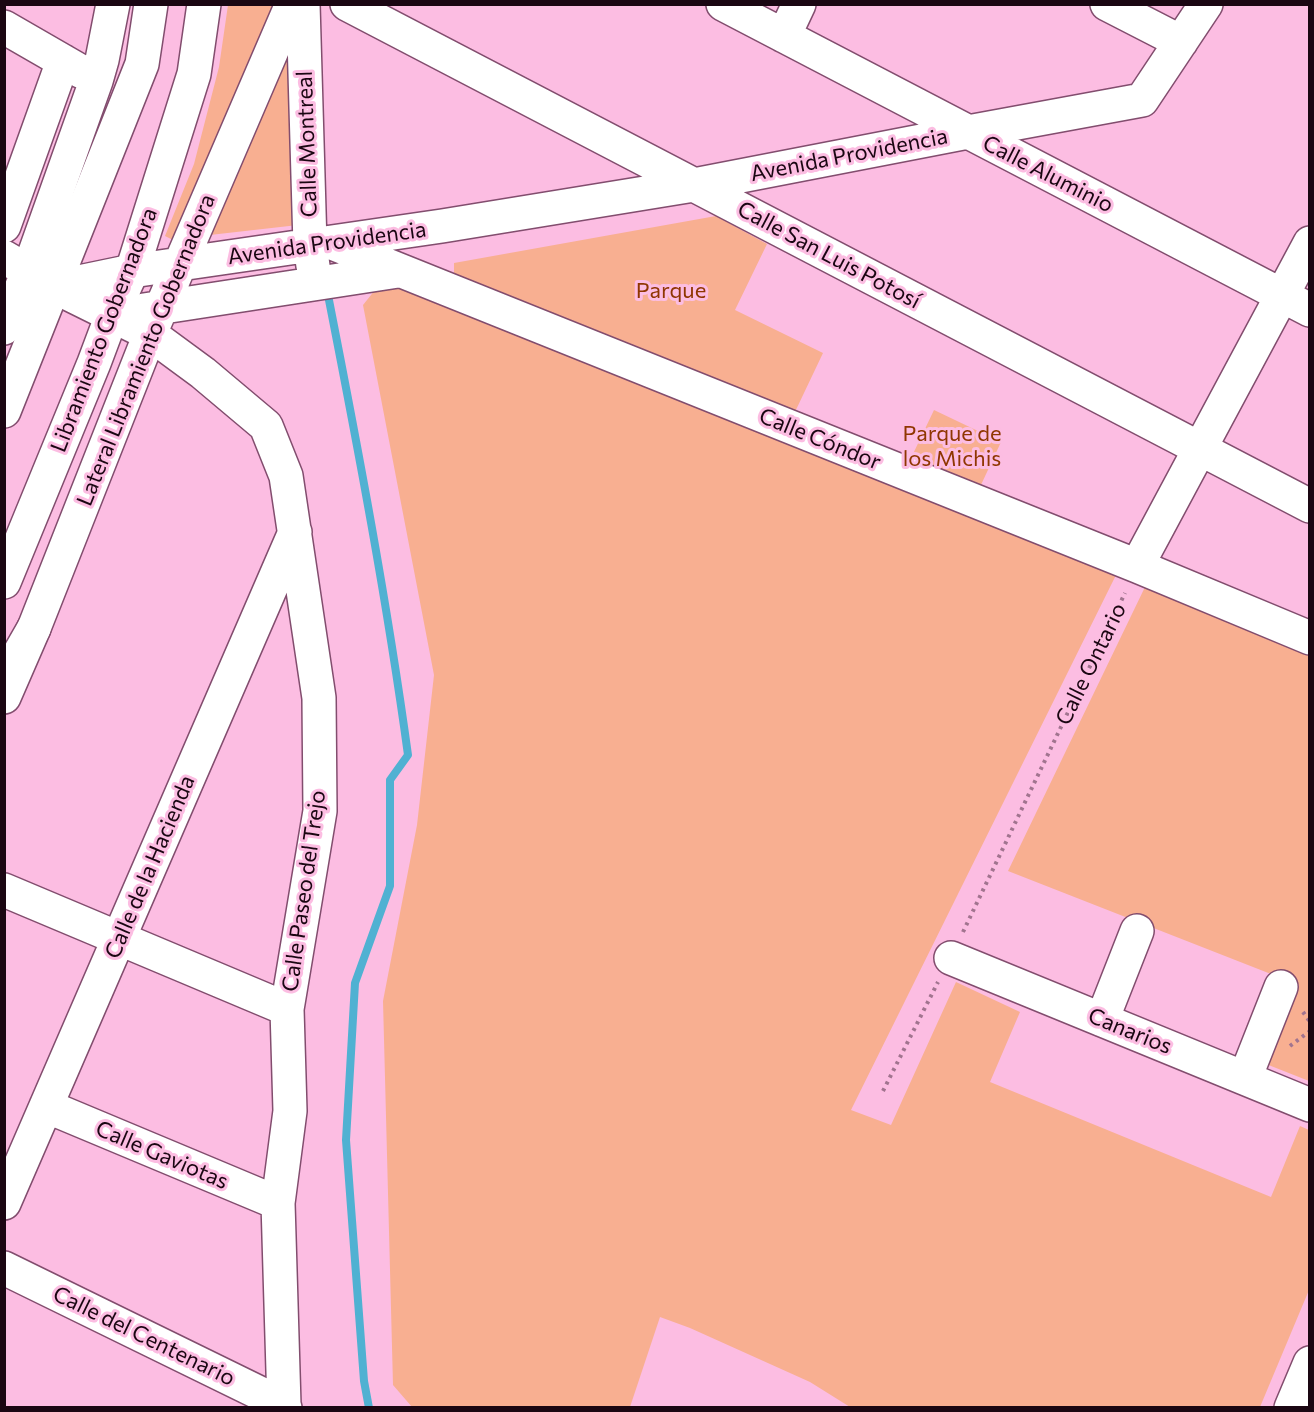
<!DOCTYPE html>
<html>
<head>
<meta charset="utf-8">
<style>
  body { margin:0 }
  #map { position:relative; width:1314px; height:1412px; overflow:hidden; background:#fcbde2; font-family:Commissioner,sans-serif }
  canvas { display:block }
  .frame { position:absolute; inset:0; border:6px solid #1a0612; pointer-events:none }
</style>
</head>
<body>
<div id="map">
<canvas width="1314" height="1412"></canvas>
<div class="frame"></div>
</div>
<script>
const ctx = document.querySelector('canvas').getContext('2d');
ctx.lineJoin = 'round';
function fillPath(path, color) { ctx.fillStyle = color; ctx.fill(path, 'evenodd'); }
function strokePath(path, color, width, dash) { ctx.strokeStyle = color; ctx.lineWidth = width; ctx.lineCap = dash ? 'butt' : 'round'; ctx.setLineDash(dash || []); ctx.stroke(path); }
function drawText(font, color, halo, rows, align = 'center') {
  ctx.font = font + ' Commissioner,sans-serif'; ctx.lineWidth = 6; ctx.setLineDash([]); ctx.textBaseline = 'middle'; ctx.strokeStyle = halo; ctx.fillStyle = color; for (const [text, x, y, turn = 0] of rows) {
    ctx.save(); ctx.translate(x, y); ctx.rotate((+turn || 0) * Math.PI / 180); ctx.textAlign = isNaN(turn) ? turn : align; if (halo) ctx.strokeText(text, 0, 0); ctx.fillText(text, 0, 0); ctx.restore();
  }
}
fillPath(new Path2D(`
  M228,5H277L175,241L165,236L194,164L219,67Z
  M293,44L298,225L201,236Z
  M716,216L767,244L735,310L823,353L794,414L454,275V263Z
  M383,280L1116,575L851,1110L891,1125L956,982L1020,1012L990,1082L1271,1197L1300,1126L1309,1130V1290L1260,1407H850L810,1382L690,1328L660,1317L630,1407H412L393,1385L383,1001L417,825L434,675L363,305Z
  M934,410L1001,442L980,487L912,456Z
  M1145,587L1309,655V1081L1266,1064L1299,985L1008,871Z`), '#f8af91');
strokePath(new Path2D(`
  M328,295C358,448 387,601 408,755L390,780V886L355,983L346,1140L364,1381L369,1408`), '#50b1d2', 8);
const minor = new Path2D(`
  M303,4L310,245L313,266
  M347,4L1310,506
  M723,4L1310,310
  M1107,4L1181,42
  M4,27L82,72
  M784,36L799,4
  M4,226L63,61
  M332,243L1137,566L1310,638
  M4,257L55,287L150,334L203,373L266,426L286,476L319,698L320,811L287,1009L290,1111L278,1203L284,1405L285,1408
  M55,287L132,271L442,226L694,185L968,132L1142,100L1206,4
  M144,310L398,271
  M4,328L28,272L96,81L102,60L113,4
  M1137,566L1310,243
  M4,697L34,628L150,334L292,4
  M4,890L287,1009
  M951,958L1310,1105
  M1102,1020L1137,931
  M1245,1078L1281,987
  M46,1106L278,1203
  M4,1203L295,532
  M4,1268L284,1405
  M1291,1408L1310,1363`);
const highway = new Path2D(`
  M4,411L142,64L151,4
  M4,582L94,363L112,315L132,271L194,74L204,4
  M4,680L34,628`);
strokePath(minor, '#824d6e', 36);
strokePath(highway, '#824d6e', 36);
strokePath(new Path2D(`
  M963,932L1125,593
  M1303,1012L1310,1022
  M1290,1046L1310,1031
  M883,1091L938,982`), '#a1748f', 4, [3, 4.5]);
strokePath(minor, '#fff', 33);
strokePath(highway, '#fff', 33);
drawText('22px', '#1a0612', '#fcbde2', [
  ["Calle Montreal",307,144,-92],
  ["Avenida Providencia",849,155,-11],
  ["Calle Aluminio",1048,174,27],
  ["Avenida Providencia",327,243,-8],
  ["Calle San Luis Potosí",829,255,28],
  ["Libramiento Gobernadora",104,330,-69],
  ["Lateral Libramiento Gobernadora",146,350,-68],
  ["Calle Cóndor",820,439,22],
  ["Calle Ontario",1091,664,-64],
  ["Calle de la Hacienda",150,867,-67],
  ["Calle Paseo del Trejo",304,891,-82],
  ["Canarios",1130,1031,22],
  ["Calle Gaviotas",162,1155,23],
  ["Calle del Centenario",144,1336,26]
]);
drawText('22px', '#8f3601', '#fcbde2', [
  ["Parque",671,291],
  ["Parque de",952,434],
  ["los Michis",952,459]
]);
</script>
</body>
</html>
